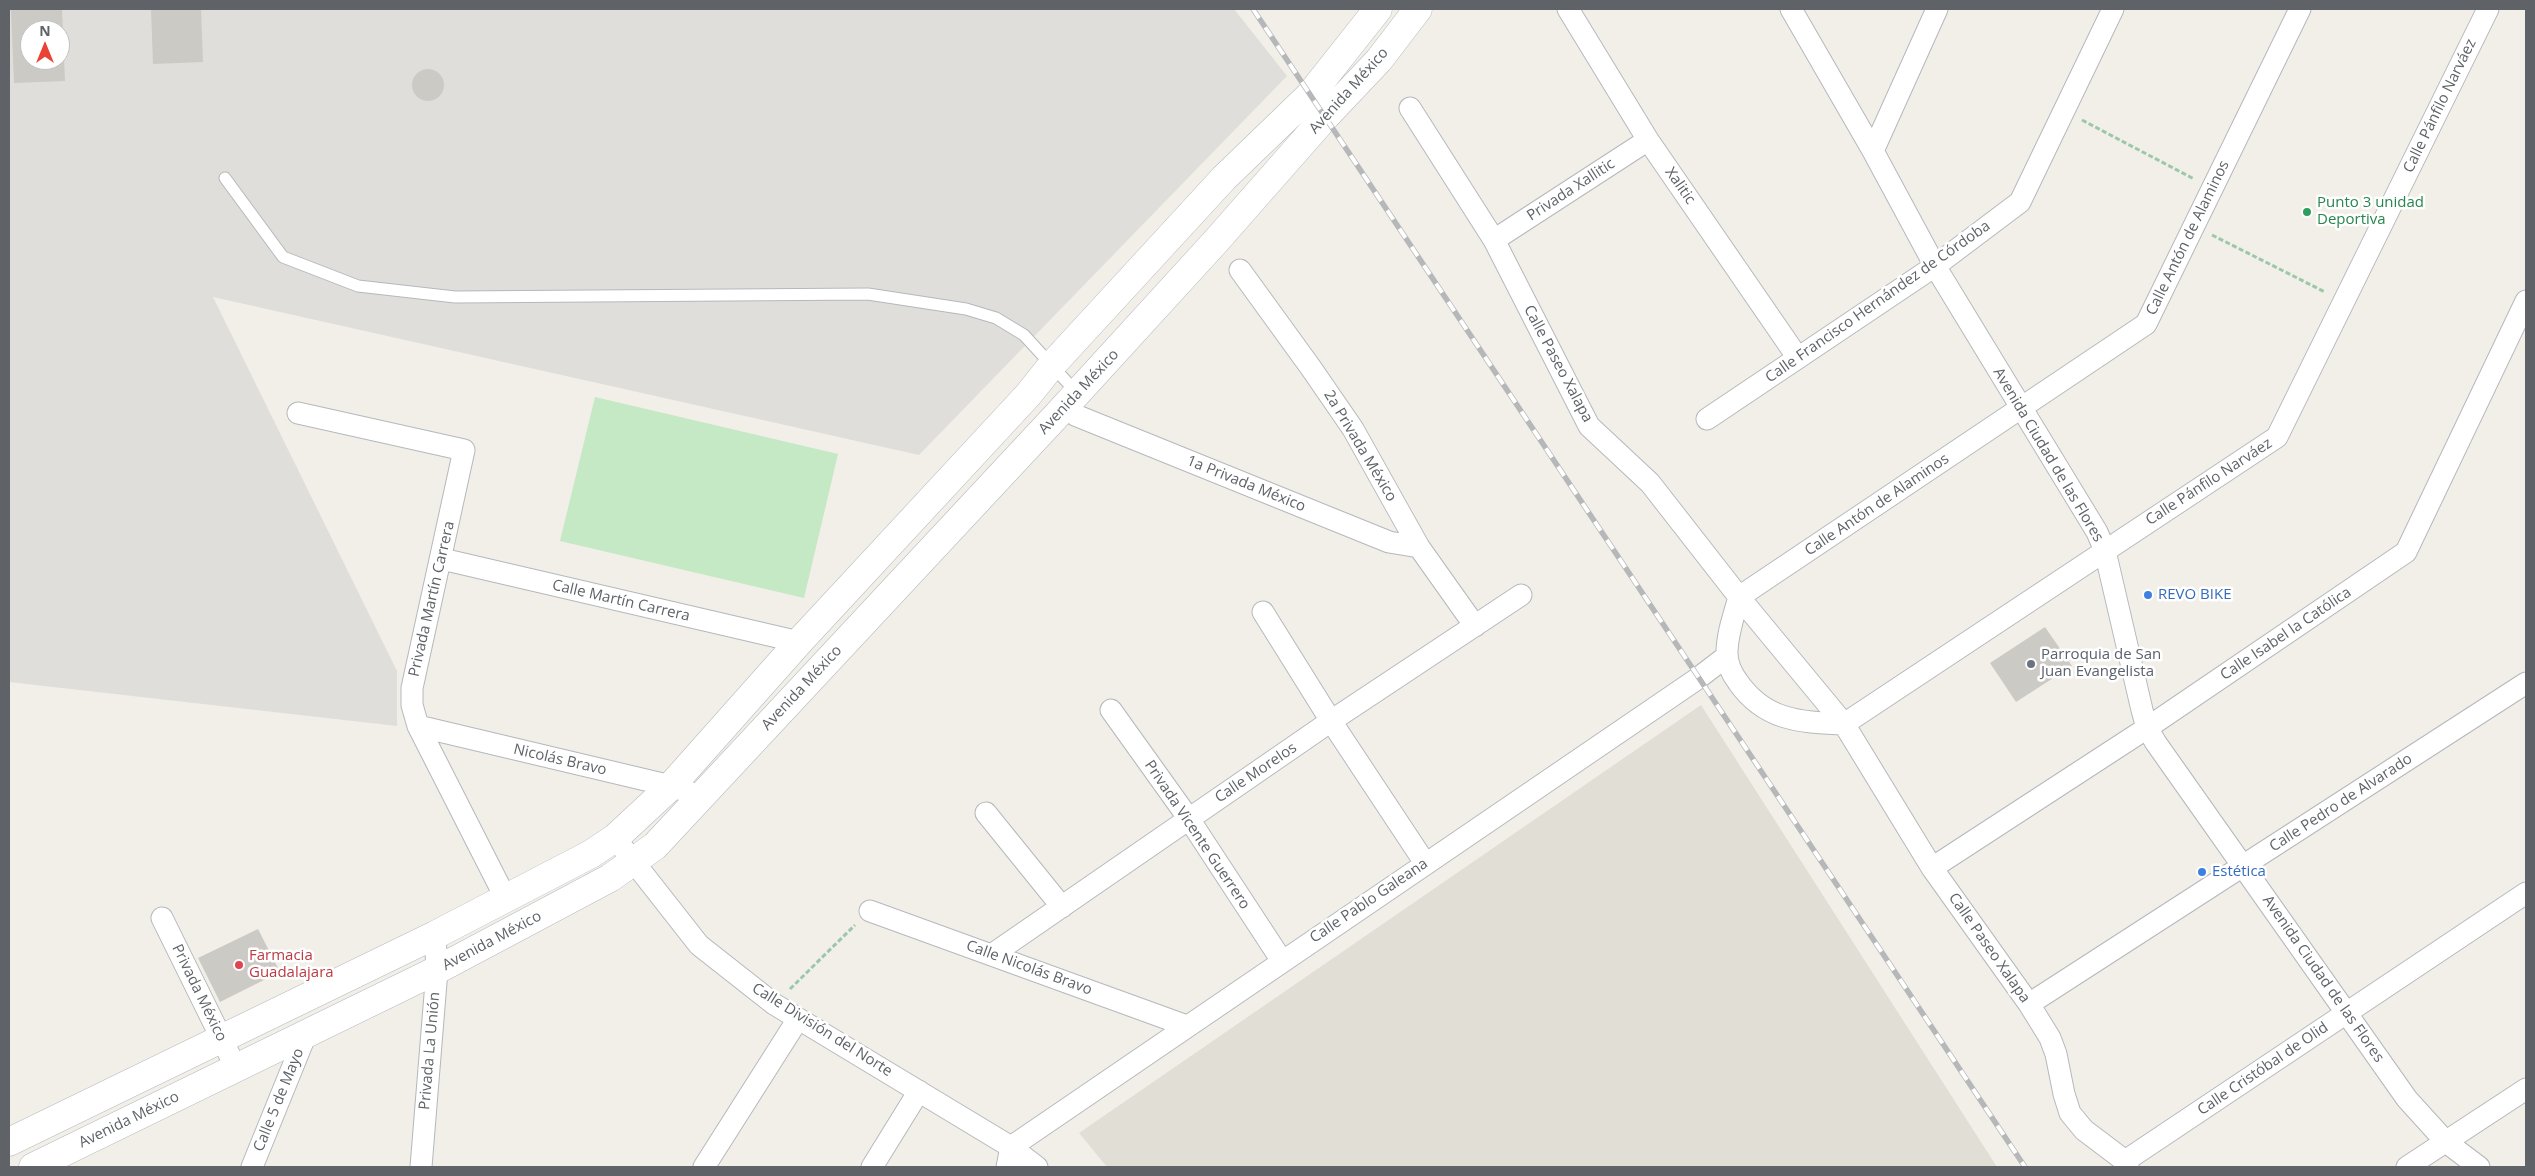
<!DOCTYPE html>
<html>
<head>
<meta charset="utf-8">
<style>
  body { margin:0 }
  #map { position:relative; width:2535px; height:1176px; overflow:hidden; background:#f1efe8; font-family:"Open Sans",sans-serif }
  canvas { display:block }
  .frame { position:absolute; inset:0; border:10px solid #5f6368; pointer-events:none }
  .north { position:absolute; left:20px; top:20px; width:50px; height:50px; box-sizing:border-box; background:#fff; border:1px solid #bfc1c3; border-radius:50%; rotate:0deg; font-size:14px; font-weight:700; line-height:20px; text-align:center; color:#5f6368 }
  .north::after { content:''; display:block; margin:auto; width:18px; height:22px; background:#ea4335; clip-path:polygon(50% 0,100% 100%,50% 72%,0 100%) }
</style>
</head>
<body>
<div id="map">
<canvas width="2535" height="1176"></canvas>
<div class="frame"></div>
<div class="north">N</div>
</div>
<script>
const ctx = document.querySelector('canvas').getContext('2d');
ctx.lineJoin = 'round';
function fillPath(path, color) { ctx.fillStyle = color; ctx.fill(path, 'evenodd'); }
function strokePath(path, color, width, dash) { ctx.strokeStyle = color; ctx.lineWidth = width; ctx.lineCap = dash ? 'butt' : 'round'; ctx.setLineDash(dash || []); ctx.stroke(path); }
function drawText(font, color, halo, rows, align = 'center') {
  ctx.font = font + ' "Open Sans",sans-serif'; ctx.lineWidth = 5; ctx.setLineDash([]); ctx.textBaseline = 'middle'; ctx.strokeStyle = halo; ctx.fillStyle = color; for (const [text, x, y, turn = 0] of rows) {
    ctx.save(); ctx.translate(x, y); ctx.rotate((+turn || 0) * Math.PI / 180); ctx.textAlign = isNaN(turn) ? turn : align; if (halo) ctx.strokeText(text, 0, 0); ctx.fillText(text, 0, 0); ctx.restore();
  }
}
fillPath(new Path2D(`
  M9,9H1234L1287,76L919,455L213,297L397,671V726L9,682ZM30,30H60V60H30Z`), '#e0deda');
fillPath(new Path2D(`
  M1701,705L1997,1167H1107L1079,1133Z`), '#e1ded6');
fillPath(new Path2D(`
  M595,397L838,454L804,598L560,541Z`), '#c5e8c5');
fillPath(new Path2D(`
  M11,9H62L65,81L14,83ZM30,30H60V60H30Z
  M151,9H201L203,62L153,64Z
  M412 85a16 16 0 1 1 32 0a16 16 0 1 1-32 0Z
  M2045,627L2072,666L2016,702L1990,663Z
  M258,929L280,972L220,1002L198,958Z`), '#cccac5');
const service = new Path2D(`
  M225,178L283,257L358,286L455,297L868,294L966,309L996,318L1024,335L1077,393`);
const minor = new Path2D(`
  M1568,9L1648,140L1798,358
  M1791,9L1873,151L1935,266L2097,532L2105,551L2142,710L2147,728L2156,743L2407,1099L2446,1142L2479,1167
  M2300,9L2146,324L1739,597C1734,615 1727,634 1727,653C1727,663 1732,674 1738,682C1765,721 1800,722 1844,724L2277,437L2488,9
  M1410,108L1494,240L1589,426L1650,483L1739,597L1844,724L1932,868L2029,1004L2050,1038L2056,1054L2064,1094L2070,1113L2084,1130L2125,1161L2128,1167
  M1873,151L1937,9
  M1494,240L1648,140
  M1240,270L1311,368L1353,429L1419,547L1475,626
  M298,413L464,450L412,688V705L418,726L506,899
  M1075,415L1389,542L1419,547
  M1707,419L1935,266L2020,202L2113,9
  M442,559L799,642
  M1263,612L1331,721L1425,863
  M1111,710L1189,819L1282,961
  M418,726L671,786L700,796
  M986,813L1062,907
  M615,838L699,945L774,1004L1011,1147L1037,1167
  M1932,868L2147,728L2406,552L2526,301
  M870,911L1187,1026
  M162,918L236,1068
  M993,954L1331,721L1521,595
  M2029,1004L2526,683
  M2125,1161L2526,893
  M252,1167L306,1034
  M421,1167L437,970L435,935
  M704,1167L798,1019
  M872,1167L919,1091
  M1007,1167L1011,1147L1697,679L1727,656
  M2407,1167L2526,1089`);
const secondary = new Path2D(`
  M9,1142L435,935L591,854L615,838L671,786L799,642L1028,395L1052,365L1224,178L1310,95L1378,9
  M33,1167L437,970L610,878L655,846L1058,414L1217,240L1326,116L1379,60L1418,9`);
strokePath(service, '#b5b8bc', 13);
strokePath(minor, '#b5b8bc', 23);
strokePath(secondary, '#b6babf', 29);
strokePath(new Path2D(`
  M2082,120L2194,179
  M2212,235L2325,292
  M790,989L855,925`), '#9cc7a9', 3, [5, 2.5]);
strokePath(service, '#fff', 11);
strokePath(minor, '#fff', 21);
strokePath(secondary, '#fff', 28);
const rail = new Path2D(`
  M1253,9L2025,1167`);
strokePath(rail, '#b6b7b8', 5.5);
strokePath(rail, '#fff', 4, [11]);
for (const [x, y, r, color] of [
  [2307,212,5,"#2e9e5b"],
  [2148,595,5,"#3f7fe0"],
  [2031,664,5,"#6b7280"],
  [2202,872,5,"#3f7fe0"],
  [239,965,5,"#e0444e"]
]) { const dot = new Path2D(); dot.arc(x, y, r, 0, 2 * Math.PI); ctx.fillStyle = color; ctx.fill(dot); strokePath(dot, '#fff', 2); }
drawText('15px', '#5f6368', '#fff', [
  ["Avenida México",1349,91,-48],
  ["Calle Pánfilo Narváez",2440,106,-64],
  ["Xalitic",1680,186,55],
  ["Privada Xallitic",1571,190,-33],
  ["Calle Antón de Alaminos",2188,238,-64],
  ["Calle Francisco Hernández de Córdoba",1878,302,-35],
  ["Calle Paseo Xalapa",1558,364,62],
  ["Avenida México",1079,392,-47],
  ["2a Privada México",1360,446,59],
  ["Avenida Ciudad de las Flores",2048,455,59],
  ["Calle Pánfilo Narváez",2209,482,-33],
  ["1a Privada México",1246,484,22],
  ["Calle Antón de Alaminos",1877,505,-34],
  ["Privada Martín Carrera",432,599,-77],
  ["Calle Martín Carrera",621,601,13],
  ["Calle Isabel la Católica",2286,634,-34],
  ["Avenida México",802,688,-47],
  ["Nicolás Bravo",560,760,13],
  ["Calle Morelos",1256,773,-34],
  ["Calle Pedro de Alvarado",2341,803,-33],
  ["Privada Vicente Guerrero",1197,835,56],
  ["Calle Pablo Galeana",1369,901,-34],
  ["Avenida México",492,941,-28],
  ["Calle Paseo Xalapa",1989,948,55],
  ["Calle Nicolás Bravo",1029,968,20],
  ["Avenida Ciudad de las Flores",2323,979,55],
  ["Privada México",199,993,64],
  ["Calle División del Norte",822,1030,32],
  ["Privada La Unión",430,1051,-85],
  ["Calle Cristóbal de Olid",2263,1069,-34],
  ["Calle 5 de Mayo",279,1100,-68],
  ["Avenida México",129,1120,-26]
]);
drawText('15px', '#27864d', '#fff', [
  ["Punto 3 unidad",2317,203],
  ["Deportiva",2317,220]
], 'left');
drawText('15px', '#366cbe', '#fff', [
  ["REVO BIKE",2158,595],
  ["Estética",2212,872]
], 'left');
drawText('15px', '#5b616d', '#fff', [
  ["Parroquia de San",2041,655],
  ["Juan Evangelista",2041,672]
], 'left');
drawText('15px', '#be3a42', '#fff', [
  ["Farmacia",249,956],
  ["Guadalajara",249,973]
], 'left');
</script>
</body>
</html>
